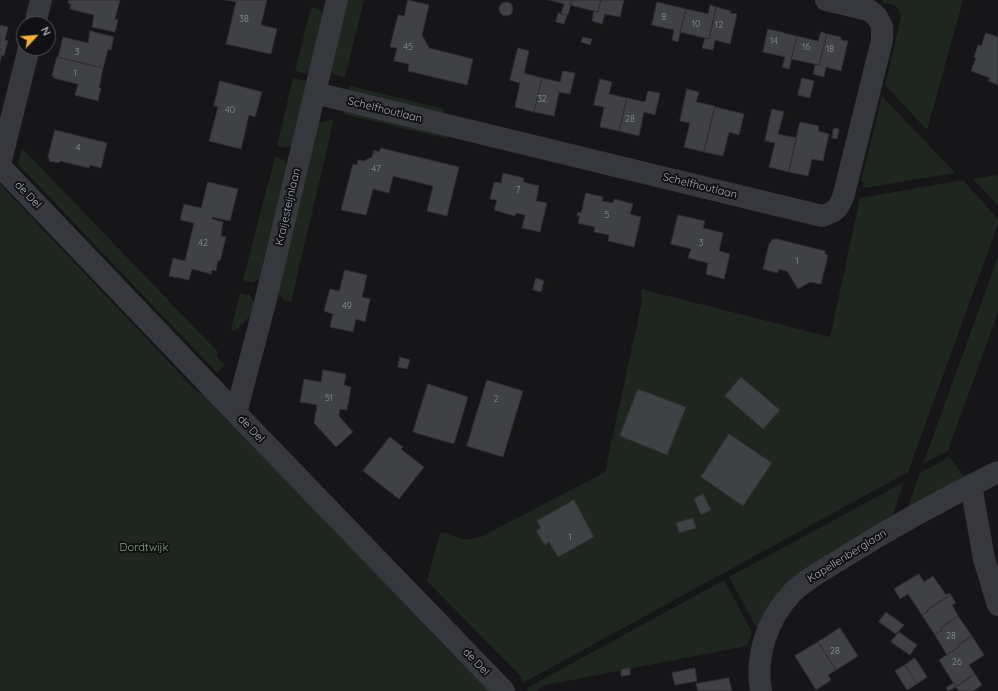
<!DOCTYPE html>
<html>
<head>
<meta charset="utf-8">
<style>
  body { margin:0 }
  #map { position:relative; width:998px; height:691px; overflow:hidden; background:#161618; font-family:Quicksand,sans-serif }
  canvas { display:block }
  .north { position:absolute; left:16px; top:16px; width:40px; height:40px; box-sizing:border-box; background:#111113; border:1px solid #4d4f55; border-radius:50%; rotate:64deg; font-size:11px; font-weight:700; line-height:16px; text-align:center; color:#a8adb8 }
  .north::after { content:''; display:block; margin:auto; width:14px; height:18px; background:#f2b134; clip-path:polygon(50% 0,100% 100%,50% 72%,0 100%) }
</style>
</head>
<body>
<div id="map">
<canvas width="998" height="691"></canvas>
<div class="north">N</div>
</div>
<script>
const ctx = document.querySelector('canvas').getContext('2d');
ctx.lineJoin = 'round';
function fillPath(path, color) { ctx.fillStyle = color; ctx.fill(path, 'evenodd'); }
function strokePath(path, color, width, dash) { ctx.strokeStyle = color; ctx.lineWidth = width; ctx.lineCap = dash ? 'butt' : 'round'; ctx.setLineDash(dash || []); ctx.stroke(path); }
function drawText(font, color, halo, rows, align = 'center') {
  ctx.font = font + ' Quicksand,sans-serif'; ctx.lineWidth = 4; ctx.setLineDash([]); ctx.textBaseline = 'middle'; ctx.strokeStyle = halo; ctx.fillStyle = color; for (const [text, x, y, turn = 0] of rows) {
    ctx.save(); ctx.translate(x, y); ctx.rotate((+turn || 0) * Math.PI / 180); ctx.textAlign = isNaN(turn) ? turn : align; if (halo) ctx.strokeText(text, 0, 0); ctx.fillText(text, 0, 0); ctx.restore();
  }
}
fillPath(new Path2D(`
  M348,0H364L345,77L332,74V69Z
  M882,0H963L927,130L885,85L901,18C900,7 895,4 884,3Z
  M311,7C318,8 321,9 323,16L309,74L295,71Z
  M293,78L307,81L292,145L286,148L277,146Z
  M350,86L444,109L443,112L440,114L348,91Z
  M882,96L955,173L863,188L864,182L861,181Z
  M344,108L449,135L448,139L343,114Z
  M334,119L291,302L284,300L278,293L319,123Z
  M22,148L218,352L217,356L225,366L217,373L18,164Z
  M275,157L284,160L287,165L259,279L253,283L243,280Z
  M998,175V205L973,179Z
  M963,180L998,219V224L908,472L523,683L521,677L427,581L440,533L446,532C461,540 464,541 481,537L605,472L642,301L641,289L830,337L860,198Z
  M0,184L197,392L208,395L490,691H0Z
  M998,257V313L949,447L950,450L923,464Z
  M240,293L250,295L255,305L249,317L235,331L231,330Z
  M949,457L965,477L907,509L920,473Z
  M904,482L892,517L758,630L729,577Z
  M724,580L752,632L747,646L546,685L535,691H528L527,688Z`), '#1e261f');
const building = new Path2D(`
  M69,0H120L115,19L118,20L115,32L92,27L94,15L70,9L71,4L68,3Z
  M226,0H267L261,25L277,29L271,54L226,44L236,2Z
  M408,0L429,5L422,35L429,48L473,59L467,85L408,71L409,64L394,61L397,48L390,47L398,15L404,16Z
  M549,0H572L568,15L561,14L564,4Z
  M572,0H601L598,12L570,5Z
  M601,0H624L620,17L605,14L602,24L592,21L594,11L598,12Z
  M657,2L686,9L678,42L672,40L674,30L652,25Z
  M499 9a7 7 0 1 1 14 0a7 7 0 1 1-14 0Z
  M710,5L716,7L709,39L680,32L686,9L708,14Z
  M716,7L731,11L730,13L737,14L730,44L715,40L713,50L702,48L705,38L709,39Z
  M558,13L567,15L564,24L556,22Z
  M0,25L8,27L5,40L8,41L4,56L2,55L0,62Z
  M768,29L797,36L789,69L782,67L785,57L763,52Z
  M90,31L114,37L111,50L108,49L103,68L57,57H58L63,37L88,43Z
  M821,32L827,34L819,65L791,59L797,36L818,41Z
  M986,33L998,37V85L988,81L990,78L971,71L976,58L974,57L978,45L981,46Z
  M827,34L841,37V40L848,41L841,71L826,67L824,77L813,74L815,65H819Z
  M583,37L592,39L590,45L581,42Z
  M518,48L529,51L524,73L542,78L534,112L515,107L520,83L510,80Z
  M57,57L103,68L99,88H101L98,101L75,95L78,84L53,78L54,76H52Z
  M563,71L575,73L570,94L559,92L554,116L534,112L542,78L560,82Z
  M802,78L814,81L810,98L798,95Z
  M600,79L612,82L609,94L627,98L619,131L600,127L604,107L594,105Z
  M220,81L262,92L255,117L249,115L241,149L209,141L218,107L214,106Z
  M687,89L699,92L696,102L715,106L704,152L684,147L690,123L680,121Z
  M648,91L660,93L655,115L644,112L639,136L619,131L627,98L645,102Z
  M715,107L744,114L739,135L729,132L723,156L704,152Z
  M772,109L784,112L778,134L796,138L789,172L769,167L775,143L765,141Z
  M800,122L819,126L818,131L829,134L823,161L812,159L808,176L789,172Z
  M834,128L839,129L837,139L832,138Z
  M55,130L107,143L101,168L90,165L89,168L60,161L59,163L49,161L50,159L48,158Z
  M381,148L459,167L447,216L427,211L433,186L393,176L389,193L373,189L366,215L341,210L353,164L357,165L358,160L364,161L372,157L374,150L379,152Z
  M503,173L524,178L523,182L539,186L536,201L547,203L540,232L522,228L525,215L516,213L515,216L494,210L497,200L490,199L494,182L501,183Z
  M208,182L238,189L230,221L212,217V219L223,222L221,236L226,237L220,261L218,260L216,271L212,270L211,274L192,269L189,280L169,276L173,258L185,261L194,223L180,220L184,204L201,208Z
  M586,193L603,197L602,201L613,203L614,199L633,204L630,214L641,217L634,247L608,241L609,235L594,232L595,227L578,223L580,216H577L578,212L581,213Z
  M678,215L705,221L703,228L723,233L719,251L730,254L724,279L706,274L708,263L688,258L691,249L671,244Z
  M773,239H777L825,251V254L828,255L821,284L810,282L798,289L787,271L779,269L778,273L763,269L769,244Z
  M345,270L367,275L362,297L370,299L365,322L356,319L353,332L330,327L333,314L324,311L330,289L339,291Z
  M536,278L544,281L541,292L533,290Z
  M400,357L410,360L407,369L398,367Z
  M323,370L346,374L344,385L351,387L347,410L340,409L339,416L353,432L336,447L314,423L317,405L300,402L304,379L321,382Z
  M741,377L780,410L763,429L725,396Z
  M487,380L523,391L503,457L467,446Z
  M428,384L468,397L454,444L413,432Z
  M638,389L686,407L667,455L620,436Z
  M729,434L772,463L743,506L701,477Z
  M390,437L403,447L401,449L424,467L399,499L363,471Z
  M703,494L711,510L701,515L694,499Z
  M574,500L594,537L558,557L549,542L545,545L536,531L541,528L537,521Z
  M693,518L696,528L679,533L676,523Z
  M919,574L924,582L933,576L946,595L949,593L951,595L927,610L928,612L922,615L908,594L900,599L894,589Z
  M951,595L956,603L952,605L958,616L941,628L942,630L935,635L922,615L928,612L927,610Z
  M886,612L904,625L896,634L879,622Z
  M958,616L972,636L959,645L960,646L947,655L935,635L942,630L941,628Z
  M840,628L858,656L836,670L818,642Z
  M899,632L917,645L910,655L891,642Z
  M972,636L984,655L969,665L975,674L956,687L939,660L960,646L959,645Z
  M818,642L836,670L828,675L831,680L816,690L795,656Z
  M915,658L927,677L917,684L905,665Z
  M905,665L917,684L907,690L895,671Z
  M630,668V675L621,676V670Z
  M695,668L697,681L675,685L672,673Z
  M975,674L982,685L973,691H959L956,687Z
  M729,678L732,691H698L696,684Z
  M954,683L956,687L948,691L946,688Z`);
fillPath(building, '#404145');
strokePath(building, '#303034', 1);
strokePath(new Path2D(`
  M35,24L41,0
  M315,93L822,216C836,212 839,208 844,194L882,40V26L877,17L869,10L826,0
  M0,164L29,48
  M0,166L236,413L504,691
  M236,413L265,303L337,0
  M971,485L984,559L998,605
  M761,691C755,656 767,619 792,593C806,579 825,569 841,559C892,527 945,498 998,472`), '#37383d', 22);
drawText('9px', '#8e929b', null, [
  ["8",664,17],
  ["38",244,19],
  ["10",696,24],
  ["12",719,25],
  ["14",774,41],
  ["45",408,47],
  ["16",806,47],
  ["18",830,49],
  ["3",77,52],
  ["1",75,73],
  ["32",542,99],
  ["40",230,110],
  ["28",630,119],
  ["4",78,148],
  ["47",376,169],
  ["7",518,190],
  ["5",607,215],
  ["42",203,243],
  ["3",701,243],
  ["1",797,261],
  ["49",347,306],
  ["51",329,398],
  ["2",496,399],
  ["1",570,537],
  ["28",951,636],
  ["28",835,651],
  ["26",957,662]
]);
drawText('11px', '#a8adb8', '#111113', [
  ["Schelfhoutlaan",385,110,14],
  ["Schelfhoutlaan",700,186,14],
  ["de Del",28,195,46],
  ["Kraijesteijnlaan",288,207,-77],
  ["de Del",251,429,46],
  ["Kapellenberglaan",847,556,-32],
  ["de Del",476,662,46]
]);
drawText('11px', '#7fa381', '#111113', [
  ["Dordtwijk",144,548]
]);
</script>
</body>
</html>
